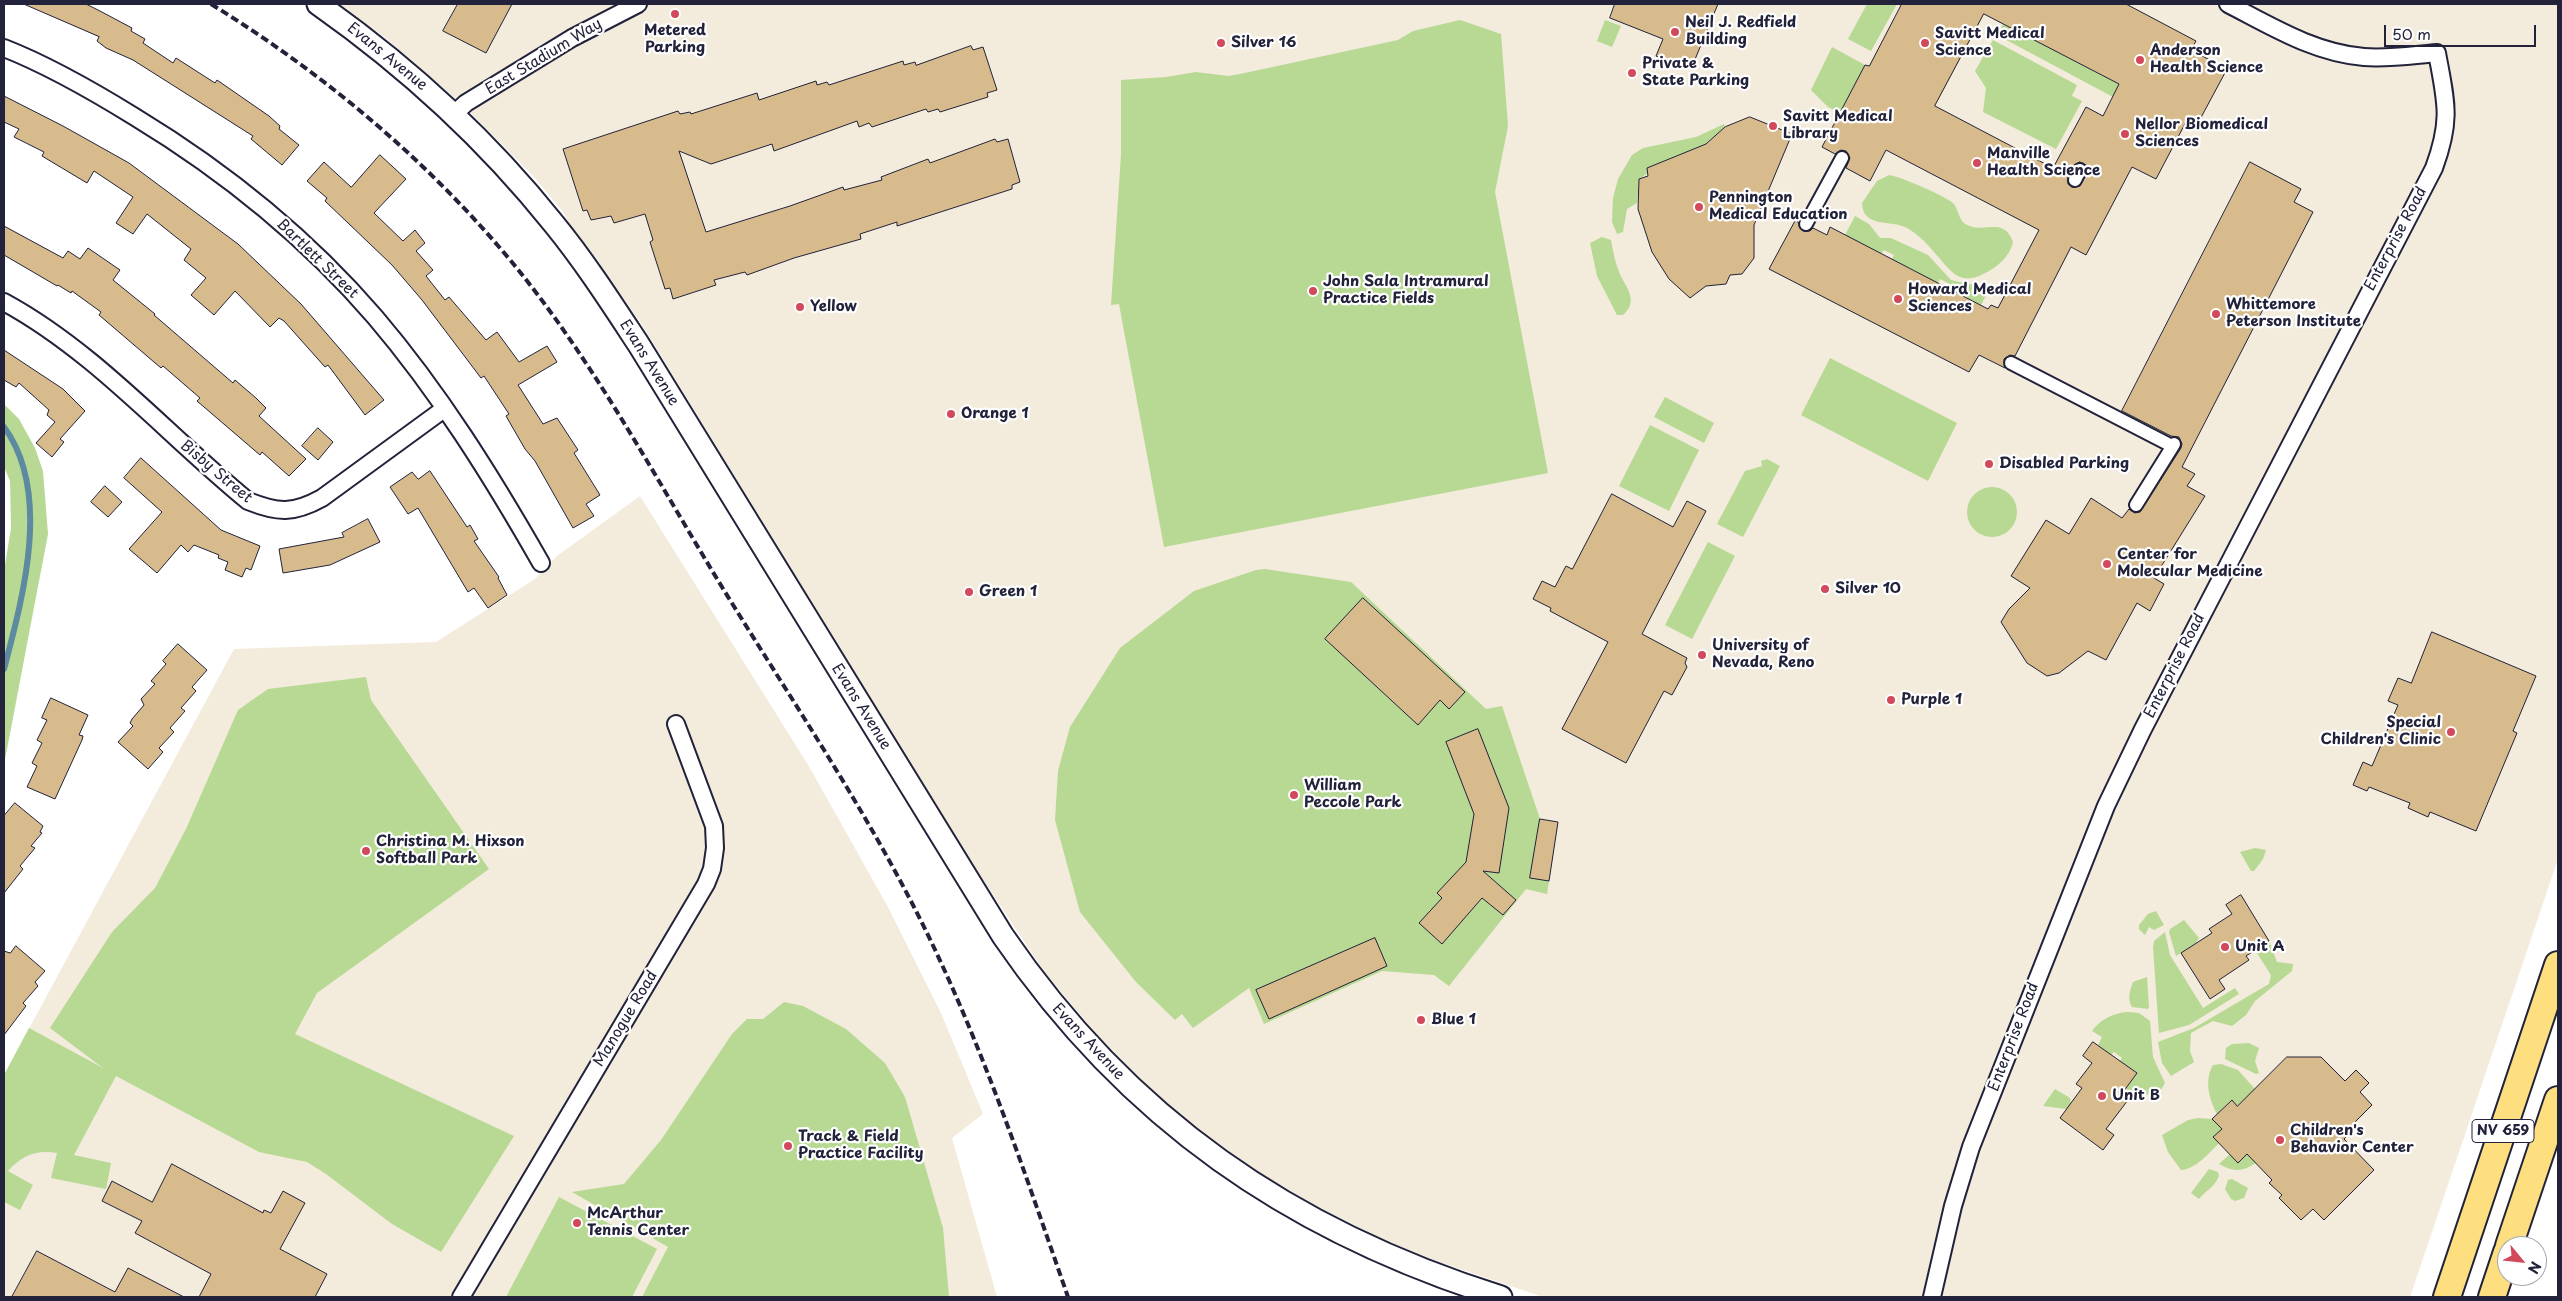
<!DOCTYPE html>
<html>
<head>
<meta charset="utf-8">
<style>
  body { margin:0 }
  #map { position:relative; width:2562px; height:1301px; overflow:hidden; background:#fff; font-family:"Playpen Sans",sans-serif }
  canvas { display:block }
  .frame { position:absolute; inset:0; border:5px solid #22223b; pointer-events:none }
  .north { position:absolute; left:2497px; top:1236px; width:50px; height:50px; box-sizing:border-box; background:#fff; border:1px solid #a7a7b1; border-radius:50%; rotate:118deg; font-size:14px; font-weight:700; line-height:20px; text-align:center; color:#22223b }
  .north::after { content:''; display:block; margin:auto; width:18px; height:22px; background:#d1495b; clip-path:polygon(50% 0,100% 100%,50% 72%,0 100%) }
  .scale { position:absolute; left:2384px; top:25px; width:152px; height:22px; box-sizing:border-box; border:2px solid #22223b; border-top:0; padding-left:6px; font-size:15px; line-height:18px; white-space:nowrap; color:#22223b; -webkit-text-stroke:4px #fff; paint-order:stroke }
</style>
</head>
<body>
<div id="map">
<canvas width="2562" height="1301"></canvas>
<div class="frame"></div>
<div class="north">N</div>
<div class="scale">50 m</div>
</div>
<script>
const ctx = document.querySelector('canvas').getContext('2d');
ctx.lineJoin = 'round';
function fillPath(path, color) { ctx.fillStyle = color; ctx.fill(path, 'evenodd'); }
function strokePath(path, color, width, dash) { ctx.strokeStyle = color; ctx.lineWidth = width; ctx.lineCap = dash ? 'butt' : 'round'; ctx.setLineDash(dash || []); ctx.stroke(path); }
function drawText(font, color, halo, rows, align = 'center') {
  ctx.font = font + ' "Playpen Sans",sans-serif'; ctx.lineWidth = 4.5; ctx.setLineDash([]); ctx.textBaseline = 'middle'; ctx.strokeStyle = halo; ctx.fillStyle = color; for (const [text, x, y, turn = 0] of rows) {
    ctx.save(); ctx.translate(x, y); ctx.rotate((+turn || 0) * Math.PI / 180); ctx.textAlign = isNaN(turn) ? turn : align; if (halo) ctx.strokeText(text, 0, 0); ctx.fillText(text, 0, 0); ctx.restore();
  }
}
fillPath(new Path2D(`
  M338,4H2558V859L2410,1297H1543L1425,1257L1386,1241L1318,1207L1264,1176L1192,1125L1157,1096L1096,1034L1043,970L964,851L644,328L591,251L577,241L564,213L534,177L467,109L387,39Z
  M640,496L810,768L888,907L941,1013L983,1114L952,1138L997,1297H4V1075L234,649L436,642L535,579L557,556Z`), '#f3ebdc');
fillPath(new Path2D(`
  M1867,4H1897L1871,51L1848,39Z
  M1460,20L1501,34L1508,126L1495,192L1548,473L1164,547L1119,304L1111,305L1121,155V80L1166,77L1196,72L1228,76L1240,74L1398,40L1413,31Z
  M1605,20L1621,26L1612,47L1597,41Z
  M2003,24L2119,84L2113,97L1997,35Z
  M1993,40L2077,85L2072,96L2082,101L2056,149L1983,112L1986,88L1975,71Z
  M1832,47L1865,65L1840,113L1828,107L1811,90Z
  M1724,124L1725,127L1706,144L1648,168V173L1639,179L1637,203L1627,209L1623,232L1617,234L1612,222L1613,198L1618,179L1632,155L1643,148L1696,137Z
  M1889,175C1899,176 1945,196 1953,203C1959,209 1958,221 1967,225C1986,234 2003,216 2013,242C2010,255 2000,265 1989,271C1958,289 1952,271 1933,251C1926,242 1917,234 1907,228C1891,219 1863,229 1862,203L1877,181Z
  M1855,216L1869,224L1880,238H1891L1928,255L1951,280L1968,284L1988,285L1989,290L1981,305L1948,288L1950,284L1940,279L1938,283L1892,259L1894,255L1884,250L1881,254L1845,235Z
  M1602,237L1611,240C1613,251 1615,262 1619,272C1625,287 1640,300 1623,315H1617L1597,276L1590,243Z
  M1830,358L1957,423L1928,481L1801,415Z
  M1665,397L1714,423L1704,443L1654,417Z
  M4,404L19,419L35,448L43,471L48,534L4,765V571L11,528L10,481L4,467Z
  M1650,425L1699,450L1669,511L1619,486Z
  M1767,459L1780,466L1743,537L1717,524L1745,471L1762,466L1761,461Z
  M1967 512a25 25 0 1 1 50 0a25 25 0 1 1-50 0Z
  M1708,542L1735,556L1692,639L1665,625Z
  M1265,569L1351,582L1486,709L1502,706L1540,819L1558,822L1547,894L1526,889L1449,986L1434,975L1382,971L1264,1024L1249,988L1193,1028L1182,1014L1175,1020L1136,982L1080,912L1055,820L1058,771L1070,727L1120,648L1194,591L1256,570Z
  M366,677L371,700L489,869L317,993L295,1034L514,1136L441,1252L392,1224L326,1174L307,1162L259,1152L116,1076L74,1155L111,1163L106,1189L51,1178L57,1153C36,1149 21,1156 8,1171L33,1185L20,1210L4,1202V1075L29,1028L103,1068L50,1028L112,932L155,888L186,829L238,710L268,689Z
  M2255,848L2266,850L2263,859L2254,871H2251L2240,852Z
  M2156,911L2164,925L2154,930L2149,927L2145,935L2139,929V925L2148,914Z
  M2184,920L2199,938L2196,943L2176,956L2169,932L2170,929Z
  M2165,932L2170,955L2203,1008L2235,988L2239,994L2189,1025L2159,1033L2153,947L2154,941Z
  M2269,941L2277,962L2293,964L2292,971L2255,1001L2246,1015L2232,1026L2213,1021L2191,1033L2190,1051L2194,1062L2171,1076L2162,1063L2158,1042L2194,1028L2269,984L2271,975L2255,950Z
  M2147,977L2149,1007L2148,1009L2132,1007C2127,999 2130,990 2133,982Z
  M784,1002L803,1006L846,1029L885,1063L905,1097L943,1228L949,1297H642L668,1247L572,1192L624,1184L661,1140L732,1034L747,1019H763Z
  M2128,1012L2139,1013L2150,1021L2153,1057L2165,1083L2159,1093L2136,1096L2130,1094L2126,1088L2137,1073L2120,1061L2122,1058L2114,1052L2111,1055L2098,1045L2102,1037L2092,1031C2101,1019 2113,1013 2128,1012Z
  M2249,1043L2259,1048L2255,1061L2259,1073L2256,1074L2225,1059L2226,1048L2232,1044Z
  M2221,1064L2238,1070L2255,1089L2237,1106L2231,1100L2217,1114C2209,1099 2204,1080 2213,1065Z
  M2055,1089L2070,1098L2071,1104L2066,1109L2043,1106Z
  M2198,1118L2212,1119L2222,1129L2213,1137L2219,1143C2209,1153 2196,1169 2181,1170L2168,1152L2162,1135L2188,1120Z
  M2230,1154L2238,1162L2247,1154L2256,1163C2242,1172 2233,1172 2219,1164Z
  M2209,1169L2218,1172L2219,1176C2214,1188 2206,1190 2199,1199L2191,1193Z
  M2232,1179L2248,1188L2244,1198L2235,1201L2231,1199L2225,1189L2228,1180Z
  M559,1197L657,1249L632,1297H506Z`), '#b7d993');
strokePath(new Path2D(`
  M4,427C52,492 23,597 4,669`), '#5d8aa0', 6);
const building = new Path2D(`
  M24,4H86L100,11L132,28L131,31L145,39L143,43L173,63L176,58L215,83L217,80L269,116L280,126L279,129L299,145L282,165L251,139L253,136L133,60L106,48L97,41L99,37Z
  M458,4H512L486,53L443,31Z
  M1615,4H1718L1691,69L1656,56L1663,39L1610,18Z
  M1902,4H2126L2196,41L2191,50L2227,69L2197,125L2187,120L2156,179L2132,167L2086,255L2071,247L2015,356L2010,355L2004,359L2005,368L1979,355L1969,372L1769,269L1796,219L1803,231H1810L1813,228L1827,235L1830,227L1988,309L1991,305L1998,308L2039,230L1886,150L1870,181L1846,168L1850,158L1846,151L1841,150L1835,154L1822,147L1865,65L1869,66ZM1984,14L2119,84L2103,116L2086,107L2053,168L1935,106ZM2080,162L2087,166V173L2080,186L2072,187L2068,184V177L2073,166Z
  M971,46L973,50L983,47L997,90L987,93L988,97L940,112L938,109L928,112L926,109L872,127L869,123L859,127L857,121L774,151L772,144L711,164L679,151L706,232L790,206L843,187L844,190L882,180L881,177L928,159L930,163L995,139L997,142L1008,139L1020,182L1012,185V189L897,226V222L860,234L861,239L794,258L747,275L745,272L714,280L716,285L673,299L670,288L665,289L650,242L653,240L645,214L614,223L611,216L591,220L587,210L583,211L563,149L678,111L680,114L690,112L691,114L757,93L759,100L816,81L817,85L827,82L829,85L903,61L904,65L915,62L916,65Z
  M4,96L63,126L129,163L238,244L301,304L384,400L365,415L328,365L325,367L284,321L279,318L270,327L235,291L214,315L191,295L206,278L184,260L191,249L147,214L133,234L116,223L133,197L94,171L87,183L42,156L44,152L14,137L19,129L4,122Z
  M1750,117L1792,134L1754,225V258L1742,274L1730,275L1726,284L1706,286L1690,298L1669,279L1652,252L1638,209L1639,179L1648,176L1647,168L1706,144L1725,127Z
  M380,155L406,179L374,213L403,241L415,230L425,243L416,251L433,270L426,276L445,300L449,297L486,340L497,332L519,362L547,346L557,362L518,385L543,424L557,418L578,450L574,453L600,495L586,504L594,516L573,528L535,461L525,449L506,416L509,414L484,376L481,378L422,300L392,265L325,201L327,198L307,181L324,162L351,187Z
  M2250,162L2301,189L2294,202L2313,212L2182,467L2195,474L2187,486L2205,496L2154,578L2164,584L2150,611L2137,603L2106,660L2088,651L2059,673L2047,676L2027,663L2001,622L2009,609L2030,588L2011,576L2046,520L2069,534L2091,498L2122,518L2129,509L2135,513L2140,512L2181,448L2182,444L2179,437L2171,436L2122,411Z
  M4,226L63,258L68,251L80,259L88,248L120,270L113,280L155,314L154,315L233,383L235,380L256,398L266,408L259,416L306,459L289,476L262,452L260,455L197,401L200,398L163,366L161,368L99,315L101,312L72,291L71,293L58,285L57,286L4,255Z
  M4,350L63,389L85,411L60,439L64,442L52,457L36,443L55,422L47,415L49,410L19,383L16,387L4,380Z
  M318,428L333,442L318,460L302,446Z
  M141,458L221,530L260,546L251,570L246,568L242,577L225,570L228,562L218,558L219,555L194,545L188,552L181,545L157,573L129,549L162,512L124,478Z
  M430,471L467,527L470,525L478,539L474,541L499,577L498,578L507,595L488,608L474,588L468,592L418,508L408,514L390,487L412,472L418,479Z
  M105,486L122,502L108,517L91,502Z
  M1612,494L1673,527L1687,501L1706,511L1642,634L1687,658L1685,663L1687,667L1672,695L1664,691L1626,763L1562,729L1608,642L1550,611L1551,608L1533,599L1542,581L1555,587L1566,566L1572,569Z
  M368,519L380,542L330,565L283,573L279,549L344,537L342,533Z
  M1363,598L1465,692L1449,709L1440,700L1418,725L1325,639Z
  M2432,632L2536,676L2513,731L2517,733L2476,831L2430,812L2428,817L2408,808L2410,803L2369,787L2367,791L2353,785L2363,762L2372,766L2398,705L2388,701L2398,678L2411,683Z
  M178,644L207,670L192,687L196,691L181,708L185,711L170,728L174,732L159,748L163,752L148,769L118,742L133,726L130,723L132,719L144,705L141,699L155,684L151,681L166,664L163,661Z
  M51,698L88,715L79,735L83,736L82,740L55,799L27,787L37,766L32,763L42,743L37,740L47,720L42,718Z
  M1478,729L1509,808L1499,873L1483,871L1516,900L1503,915L1482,898L1442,944L1419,923L1442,898L1437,893L1466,862L1474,814L1446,742Z
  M15,803L43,826L40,832L42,833L31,846L35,848L20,866L23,869L4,893V816Z
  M1540,819L1558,822L1549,881L1530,878Z
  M2241,895L2269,941L2246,956L2249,960L2219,980L2225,989L2210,999L2181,953L2212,933L2209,929L2232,914L2226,905Z
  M1375,938L1387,966L1269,1019L1256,990Z
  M16,946L45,971L35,982L38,986L23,1003L26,1006L4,1035V951L10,953Z
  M2093,1042L2137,1073L2121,1095L2128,1100L2106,1129L2114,1135L2103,1150L2060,1118L2082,1088L2076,1084L2092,1063L2083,1056Z
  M2287,1057H2321L2345,1081L2356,1070L2369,1083L2360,1092L2372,1105L2354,1123L2357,1126L2344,1139L2374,1170L2324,1220L2313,1209L2301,1220L2279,1198L2282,1195L2269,1183L2272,1180L2247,1154L2238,1163L2213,1137L2222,1129L2212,1119L2232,1100L2237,1106Z
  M172,1164L263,1213L264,1210L271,1213L283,1191L305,1203L280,1249L327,1274L315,1297H199L211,1274L135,1233L142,1221L102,1201L112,1181L152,1202Z
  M37,1251L115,1292L128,1268L184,1297H12Z`);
fillPath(building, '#d7bb8c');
strokePath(building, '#22223b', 1);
const pedestrian = new Path2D(`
  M2075,180L2080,170
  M1806,224L1842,158
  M2011,363L2172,446
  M2136,505L2174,444`);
const minor = new Path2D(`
  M4,48C50,66 93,91 135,117C224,171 307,238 375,317C439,392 492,477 541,563
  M453,115L466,103L572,38L638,4
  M4,302C96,352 167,435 248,501C278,513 293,514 322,498L444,409
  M461,1297L706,884L712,869L715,848L714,826L676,724
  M1932,1297L1953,1206L1971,1147L2106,806L2143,729L2434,168C2452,119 2446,102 2437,53C2413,55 2388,59 2364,57C2314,53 2271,26 2228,4`);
const tertiary = new Path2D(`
  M318,4C406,66 486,139 554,224C585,262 612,304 639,345L1003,936C1128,1119 1291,1231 1501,1297`);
const primary = new Path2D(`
  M2509,1246L2558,1100
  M2447,1297L2558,965
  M2492,1297L2507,1252`);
strokePath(pedestrian, '#22223b', 16);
strokePath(minor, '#22223b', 20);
strokePath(tertiary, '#22223b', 25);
strokePath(primary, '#22223b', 30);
strokePath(pedestrian, '#fff', 12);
strokePath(minor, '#fff', 16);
strokePath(tertiary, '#fff', 21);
strokePath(primary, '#fddf80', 26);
strokePath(new Path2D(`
  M211,4C324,74 425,158 511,261C593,360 655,477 722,587C787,693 857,796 914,907C978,1032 1022,1165 1068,1297`), '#22223b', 4, [8, 4]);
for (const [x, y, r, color] of [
  [675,14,5,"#d1495b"],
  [1675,32,5,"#d1495b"],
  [1221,43,5,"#d1495b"],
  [1925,43,5,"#d1495b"],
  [2140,60,5,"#d1495b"],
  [1632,73,5,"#d1495b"],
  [1773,126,5,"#d1495b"],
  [2125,134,5,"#d1495b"],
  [1977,163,5,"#d1495b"],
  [1699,207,5,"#d1495b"],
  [1313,291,5,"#d1495b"],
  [1898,299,5,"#d1495b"],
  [800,307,5,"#d1495b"],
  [2216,314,5,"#d1495b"],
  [951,414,5,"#d1495b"],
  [1989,464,5,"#d1495b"],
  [2107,564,5,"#d1495b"],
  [1825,589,5,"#d1495b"],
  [969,592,5,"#d1495b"],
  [1702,655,5,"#d1495b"],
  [1891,700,5,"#d1495b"],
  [2451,732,5,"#d1495b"],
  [1294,795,5,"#d1495b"],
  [366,851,5,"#d1495b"],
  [2225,947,5,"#d1495b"],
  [1421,1020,5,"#d1495b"],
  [2102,1096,5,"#d1495b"],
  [2280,1140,5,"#d1495b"],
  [788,1146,5,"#d1495b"],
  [577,1223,5,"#d1495b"]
]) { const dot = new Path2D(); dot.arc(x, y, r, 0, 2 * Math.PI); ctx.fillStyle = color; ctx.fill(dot); strokePath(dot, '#fff', 2); }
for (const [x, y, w] of [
  [2503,1131,62]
]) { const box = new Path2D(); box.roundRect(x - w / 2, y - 11.5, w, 23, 4); ctx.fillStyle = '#fff'; ctx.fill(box); strokePath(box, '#22223b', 1); }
drawText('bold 14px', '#22223b', null, [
  ["NV 659",2503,1131]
]);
drawText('bold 15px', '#22223b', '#fff', [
  ["Neil J. Redfield",1685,23],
  ["Building",1685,40],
  ["Metered",675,31,"center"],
  ["Parking",675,48,"center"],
  ["Savitt Medical",1935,34],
  ["Science",1935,51],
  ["Silver 16",1231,43],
  ["Anderson",2150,51],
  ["Health Science",2150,68],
  ["Private &",1642,64],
  ["State Parking",1642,81],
  ["Savitt Medical",1783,117],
  ["Library",1783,134],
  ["Nellor Biomedical",2135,125],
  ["Sciences",2135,142],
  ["Manville",1987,154],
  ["Health Science",1987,171],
  ["Pennington",1709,198],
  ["Medical Education",1709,215],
  ["John Sala Intramural",1323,282],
  ["Practice Fields",1323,299],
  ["Howard Medical",1908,290],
  ["Sciences",1908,307],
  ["Whittemore",2226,305],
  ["Peterson Institute",2226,322],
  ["Yellow",810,307],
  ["Orange 1",961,414],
  ["Disabled Parking",1999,464],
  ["Center for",2117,555],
  ["Molecular Medicine",2117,572],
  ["Silver 10",1835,589],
  ["Green 1",979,592],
  ["University of",1712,646],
  ["Nevada, Reno",1712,663],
  ["Purple 1",1901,700],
  ["Special",2441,723,"right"],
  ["Children's Clinic",2441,740,"right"],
  ["William",1304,786],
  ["Peccole Park",1304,803],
  ["Christina M. Hixson",376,842],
  ["Softball Park",376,859],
  ["Unit A",2235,947],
  ["Blue 1",1431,1020],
  ["Unit B",2112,1096],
  ["Children's",2290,1131],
  ["Behavior Center",2290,1148],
  ["Track & Field",798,1137],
  ["Practice Facility",798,1154],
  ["McArthur",587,1214],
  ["Tennis Center",587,1231]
], 'left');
drawText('15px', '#22223b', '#fff', [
  ["Evans Avenue",387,57,39],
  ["East Stadium Way",544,57,-31],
  ["Enterprise Road",2396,239,-62],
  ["Bartlett Street",317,259,44],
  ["Evans Avenue",649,363,58],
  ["Bisby Street",216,472,40],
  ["Enterprise Road",2175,666,-63],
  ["Evans Avenue",861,707,58],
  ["Manogue Road",626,1019,-59],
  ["Enterprise Road",2014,1037,-69],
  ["Evans Avenue",1088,1042,47]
]);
</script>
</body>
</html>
